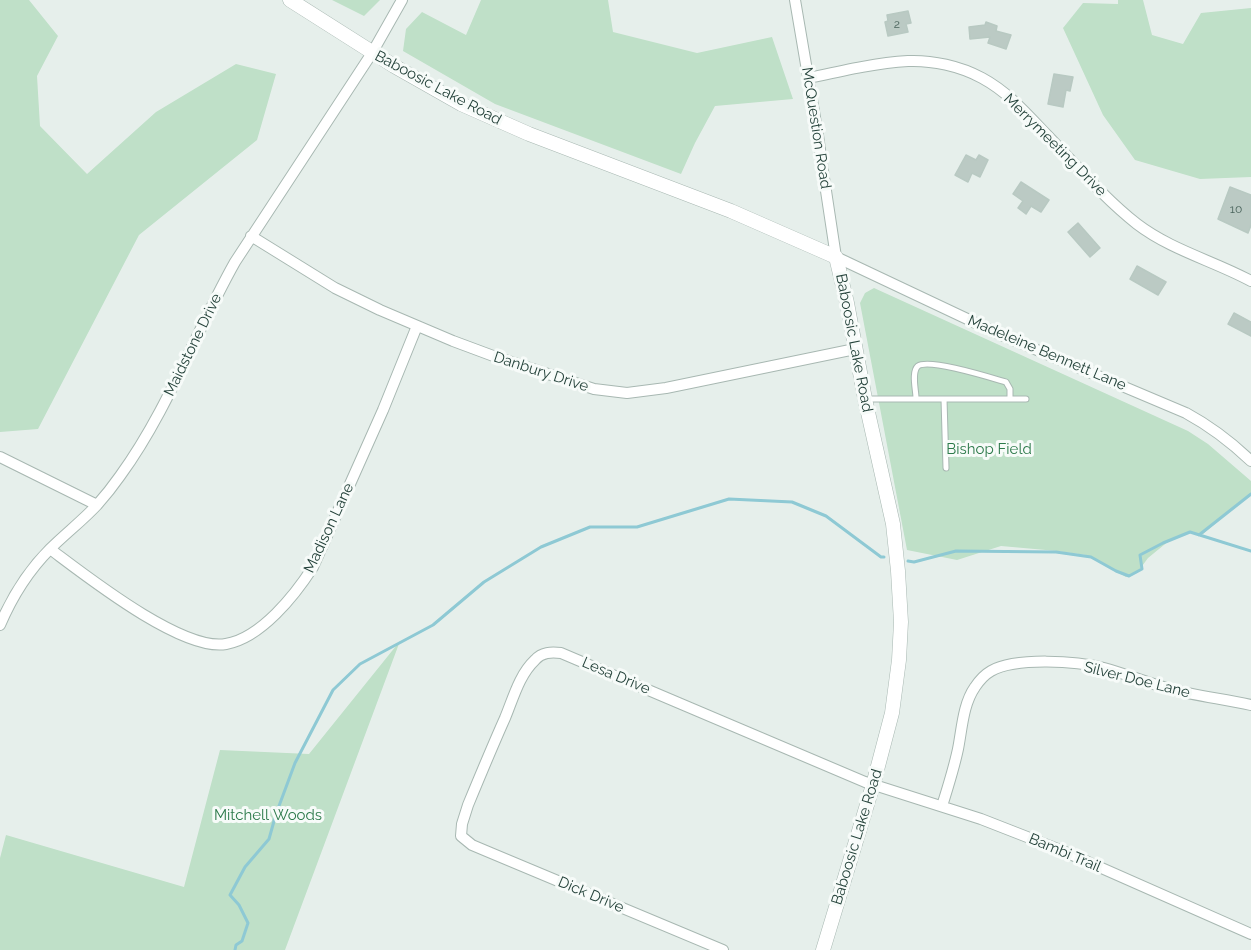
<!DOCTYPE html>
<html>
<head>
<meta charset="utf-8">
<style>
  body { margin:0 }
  canvas { display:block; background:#e6efeb }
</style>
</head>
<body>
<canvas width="1251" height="950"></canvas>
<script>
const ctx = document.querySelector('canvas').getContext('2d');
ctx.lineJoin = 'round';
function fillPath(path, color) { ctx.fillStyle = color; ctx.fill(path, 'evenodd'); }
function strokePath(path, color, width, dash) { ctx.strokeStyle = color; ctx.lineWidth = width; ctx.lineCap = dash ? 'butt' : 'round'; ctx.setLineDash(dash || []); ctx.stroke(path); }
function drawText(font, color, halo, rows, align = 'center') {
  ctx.font = font + ' Raleway,sans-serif'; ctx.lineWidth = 6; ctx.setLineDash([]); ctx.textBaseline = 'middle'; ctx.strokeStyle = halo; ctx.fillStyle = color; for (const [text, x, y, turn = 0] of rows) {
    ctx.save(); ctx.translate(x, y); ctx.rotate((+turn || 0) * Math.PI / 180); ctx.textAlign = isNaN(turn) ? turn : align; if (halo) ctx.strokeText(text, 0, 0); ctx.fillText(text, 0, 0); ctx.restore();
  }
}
fillPath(new Path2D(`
  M0,0H29L58,36L37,76L40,126L87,174L156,112L236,64L276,74L257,140L139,235L38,429L0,432Z
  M332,0H380L364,16Z
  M481,0H608L613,32L697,53L772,37L793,99L715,106L695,143L681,174L495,104L403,51L406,29L422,12L466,35Z
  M1118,0H1143L1152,35L1183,44L1201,13L1251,8V177L1200,179L1135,160L1103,115L1063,28L1083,3L1118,4Z
  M874,288L1188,431L1208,444L1251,481V493L1203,534L1188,533L1170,540L1148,558L1137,573L1126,577L1086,555L1057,551L1001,546L957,560L907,550L860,303L865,293Z
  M400,641L285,950H0V858L6,835L184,887L220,750L309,754Z`), '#bfe0c8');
strokePath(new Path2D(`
  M1199,535L1251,494
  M908,561L914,562L956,551L1056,552L1091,557L1116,571L1129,576L1142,569L1140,555L1163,543L1190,532L1251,551
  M235,950L236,945L242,941L248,923L239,905L230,895L245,867L269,839L276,814L295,763L333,690L360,664L433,625L484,582L541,547L590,527H637L729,499L792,502L826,516L881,557H884`), '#8ec9d4', 3);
const building = new Path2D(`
  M908,11L911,23L906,24L908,32L888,36L885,22L888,21L887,15Z
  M986,22L997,26L996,31L1011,35L1006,49L988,43L990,37L970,39L969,27L985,25Z
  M1054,74L1073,77L1070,91L1066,90L1063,107L1048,104Z
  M966,155L976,160L979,155L988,160L980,177L972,173L968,182L955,175Z
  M1021,182L1049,200L1041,212L1031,206L1026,214L1018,208L1023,201L1013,194Z
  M1230,187L1251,195V225L1248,233L1218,219Z
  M1078,223L1100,248L1090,257L1068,232Z
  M1137,266L1166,282L1158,295L1130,279Z
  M1234,313L1251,322V336L1228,324Z`);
fillPath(building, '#bbcac4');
strokePath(building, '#b8c9c2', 1.5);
const service = new Path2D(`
  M916,398C916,390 911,372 918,366C929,358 992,378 1006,382L1010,389V399
  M866,399H1026
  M944,399L946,468`);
const minor = new Path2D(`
  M795,0L818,135L823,171L836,257L999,334L1186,413C1210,426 1231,442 1251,461
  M809,78C841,71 875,63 908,61C932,60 960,66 982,78C1008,92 1027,114 1047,135C1076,165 1104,198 1137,224C1171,250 1214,261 1251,281
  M251,236L335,288L380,310L453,341L496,357L594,389L627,393L666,388L855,349
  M0,457L97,505
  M50,549C85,575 182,652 226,644C261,638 295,595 313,567L383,410L417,326
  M0,625C12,597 28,571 50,549C65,534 82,521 97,505C105,496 113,486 120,476C168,410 195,333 235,262L372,53L402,0
  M942,806C948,787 954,768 958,749C962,729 963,704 975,687C979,681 984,675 991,671C1016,657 1077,661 1104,668C1126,674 1148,683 1170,689C1197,696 1224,699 1251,705
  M723,950L491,853L472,845L461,836L462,824L468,805C480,776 492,747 505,718C513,699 519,675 535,660C542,652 551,652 561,653L865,782L981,819L1063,851L1251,934`);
const tertiary = new Path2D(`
  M290,0L394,66L461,104L529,134L731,211L836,257L847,303L865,399L893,524L898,571L901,622L899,660L892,713L873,785L823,950`);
strokePath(service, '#a8b8b2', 7);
strokePath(minor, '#a8b8b2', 12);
strokePath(tertiary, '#a8b8b2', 15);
strokePath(service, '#fff', 5);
strokePath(minor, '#fff', 10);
strokePath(tertiary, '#fff', 14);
drawText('12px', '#4a645c', null, [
  ["2",897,24],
  ["10",1236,209]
]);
drawText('15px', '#24423a', '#f7fbf9', [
  ["Baboosic Lake Road",438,88,28],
  ["McQuestion Road",816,128,81],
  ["Merrymeeting Drive",1055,145,45],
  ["Baboosic Lake Road",854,343,79],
  ["Maidstone Drive",193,345,-64],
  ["Madeleine Bennett Lane",1047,353,23],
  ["Danbury Drive",541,372,18],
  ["Madison Lane",329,528,-65],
  ["Lesa Drive",616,676,23],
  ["Silver Doe Lane",1137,680,14],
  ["Baboosic Lake Road",857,837,-73],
  ["Bambi Trail",1065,853,23],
  ["Dick Drive",591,895,23]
]);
drawText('15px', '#2d7a4b', '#f7fbf9', [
  ["Bishop Field",989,449],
  ["Mitchell Woods",268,815]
]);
</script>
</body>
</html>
